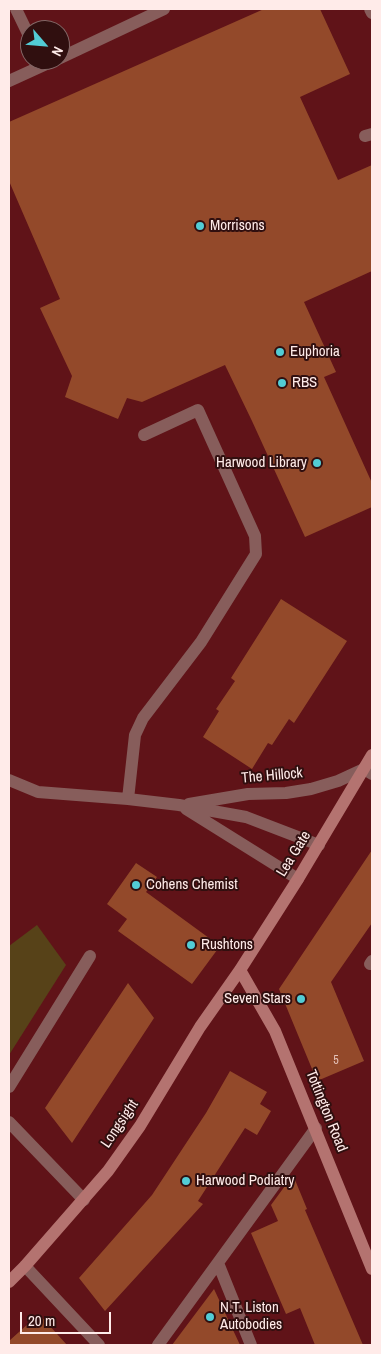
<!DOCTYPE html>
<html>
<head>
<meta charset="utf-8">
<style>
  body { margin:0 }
  #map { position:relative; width:381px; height:1354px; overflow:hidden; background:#601318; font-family:"Archivo Narrow",sans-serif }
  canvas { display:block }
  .frame { position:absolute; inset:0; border:10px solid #ffebe9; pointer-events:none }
  .north { position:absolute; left:20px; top:20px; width:50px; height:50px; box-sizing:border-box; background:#300f0f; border:1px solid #836766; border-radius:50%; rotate:117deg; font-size:14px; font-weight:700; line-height:20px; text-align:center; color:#ffebe9 }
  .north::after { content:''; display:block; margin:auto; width:18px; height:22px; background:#52ccd5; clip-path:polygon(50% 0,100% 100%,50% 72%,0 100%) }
  .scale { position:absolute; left:20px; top:1312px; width:91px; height:22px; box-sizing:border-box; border:2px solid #ffebe9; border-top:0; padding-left:6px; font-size:15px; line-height:18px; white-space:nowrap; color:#ffebe9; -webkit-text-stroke:4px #300f0f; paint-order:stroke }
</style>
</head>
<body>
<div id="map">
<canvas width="381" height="1354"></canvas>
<div class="frame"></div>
<div class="north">N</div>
<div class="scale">20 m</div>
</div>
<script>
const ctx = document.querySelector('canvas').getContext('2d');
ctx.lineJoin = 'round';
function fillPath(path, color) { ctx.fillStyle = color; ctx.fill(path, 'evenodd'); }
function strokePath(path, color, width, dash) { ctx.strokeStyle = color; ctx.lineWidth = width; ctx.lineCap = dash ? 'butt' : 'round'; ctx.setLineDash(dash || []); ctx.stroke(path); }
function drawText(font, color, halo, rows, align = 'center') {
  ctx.font = font + ' "Archivo Narrow",sans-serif'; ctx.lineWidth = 4; ctx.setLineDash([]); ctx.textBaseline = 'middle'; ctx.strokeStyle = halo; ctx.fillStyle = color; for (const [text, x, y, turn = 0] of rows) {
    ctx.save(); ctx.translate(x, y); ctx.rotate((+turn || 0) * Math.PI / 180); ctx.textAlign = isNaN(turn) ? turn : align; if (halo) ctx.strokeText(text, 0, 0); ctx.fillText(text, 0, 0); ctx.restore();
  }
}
fillPath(new Path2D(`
  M37,925L66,965L9,1055V946Z`), '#574218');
fillPath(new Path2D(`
  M264,9H320L350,74L300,97L338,180L372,165V271L304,302L336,372L324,377L372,483V507L305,537L252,421L225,365L142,402L127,398L118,419L65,397L72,376L40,308L60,299L9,181V122Z
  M281,599L347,641L294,723L289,719L272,745L268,743L252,769L203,737L219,711L216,709L235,681L231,678Z
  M372,850V923L331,982L364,1061L317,1081L279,989Z
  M136,863L157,877L146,892L220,946L192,984L118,931L127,919L107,904Z
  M128,983L154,1018L72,1143L45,1108Z
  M230,1071L267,1092L260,1104L271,1111L257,1135L245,1128L198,1201L203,1204L105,1311L79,1278L152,1195L206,1113Z
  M293,1175L307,1209L305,1210L363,1345H315L300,1308L286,1314L251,1233L278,1221L271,1205Z
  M214,1289L240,1345H172Z
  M39,1314L67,1345H9V1341Z`), '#93492a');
strokePath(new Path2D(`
  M16,9L30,38
  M370,9L372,13
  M365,136L372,134
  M9,780L38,792L128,799L179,805L246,817L319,845
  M128,799L135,735L143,718L201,642L256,554L255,536L198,410L144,435
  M189,804L248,794L286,793L311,789L338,781L364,769L372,774
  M186,809L298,879
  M370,964L372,961
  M9,1087L90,956
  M9,1122L84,1200
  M218,1263L251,1345
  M25,1266L99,1345
  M158,1345L316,1128`), '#875d5b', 12);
strokePath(new Path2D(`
  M60,58L164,9
  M9,81L55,60`), '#875d5b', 12);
strokePath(new Path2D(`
  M240,970L275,1031L372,1269
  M9,1282L25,1266L108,1171L140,1126L200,1027L240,970L298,879L372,755`), '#b47370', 12);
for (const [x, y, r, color] of [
  [200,226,5,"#52ccd5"],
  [280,352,5,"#52ccd5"],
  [282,383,5,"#52ccd5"],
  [317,463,5,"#52ccd5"],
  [136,885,5,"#52ccd5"],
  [191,945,5,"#52ccd5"],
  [301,999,5,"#52ccd5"],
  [186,1181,5,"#52ccd5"],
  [210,1317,5,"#52ccd5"]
]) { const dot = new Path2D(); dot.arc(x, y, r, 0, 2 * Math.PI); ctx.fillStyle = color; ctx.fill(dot); strokePath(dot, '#300f0f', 2); }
drawText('12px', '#e4c2b9', null, [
  ["5",336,1061]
]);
drawText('15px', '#ffebe9', '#300f0f', [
  ["Morrisons",210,226],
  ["Euphoria",290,352],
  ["RBS",292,383],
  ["Harwood Library",307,463,"right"],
  ["Cohens Chemist",146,885],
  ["Rushtons",201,945],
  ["Seven Stars",291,999,"right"],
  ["Harwood Podiatry",196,1181],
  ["N.T. Liston",220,1308],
  ["Autobodies",220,1325]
], 'left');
drawText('15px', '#ffebe9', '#300f0f', [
  ["The Hillock",272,776,-5],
  ["Lea Gate",294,854,-58],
  ["Tottington Road",326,1111,68],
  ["Longsight",120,1124,-56]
]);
</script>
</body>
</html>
